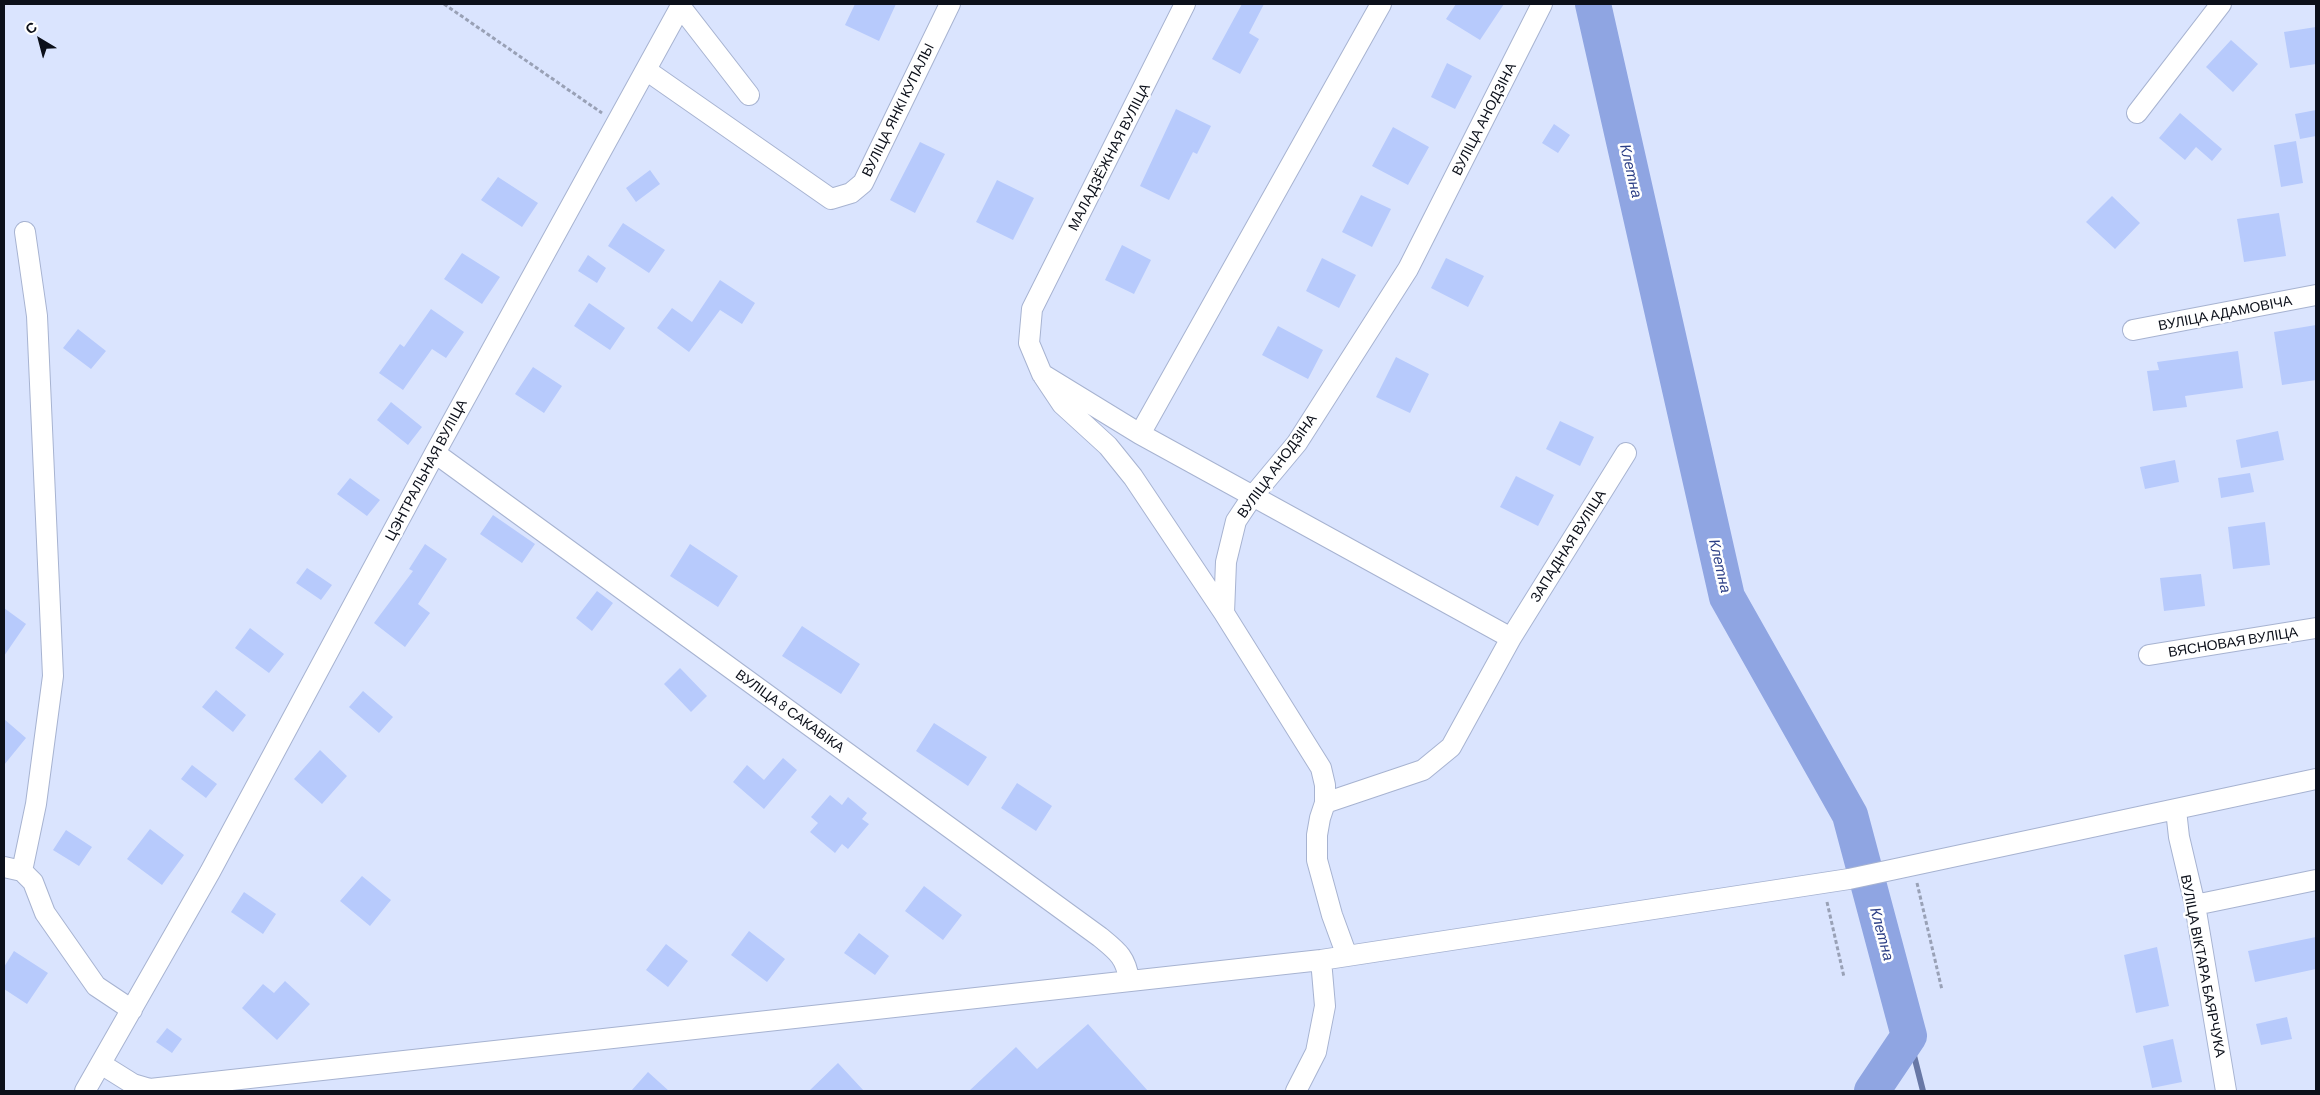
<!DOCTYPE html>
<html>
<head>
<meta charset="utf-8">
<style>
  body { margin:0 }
  #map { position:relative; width:2320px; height:1095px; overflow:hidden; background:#dae4fe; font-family:Barlow,sans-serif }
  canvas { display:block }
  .frame { position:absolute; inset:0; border:5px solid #0c101a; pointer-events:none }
  .north { position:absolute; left:15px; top:15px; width:50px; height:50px; -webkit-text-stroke:4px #fff; paint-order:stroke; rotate:323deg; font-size:14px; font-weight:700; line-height:20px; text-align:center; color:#0c101a }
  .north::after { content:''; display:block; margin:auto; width:18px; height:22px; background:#0c101a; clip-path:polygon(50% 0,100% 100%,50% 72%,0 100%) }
</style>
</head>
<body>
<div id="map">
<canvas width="2320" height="1095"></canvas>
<div class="frame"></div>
<div class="north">С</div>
</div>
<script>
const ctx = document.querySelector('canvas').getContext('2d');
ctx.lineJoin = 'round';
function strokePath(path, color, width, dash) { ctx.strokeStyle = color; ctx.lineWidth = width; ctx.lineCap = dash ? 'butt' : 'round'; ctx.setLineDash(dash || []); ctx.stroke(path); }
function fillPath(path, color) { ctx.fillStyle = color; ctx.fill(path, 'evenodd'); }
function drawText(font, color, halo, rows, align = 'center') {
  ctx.font = font + ' Barlow,sans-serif'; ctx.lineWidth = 5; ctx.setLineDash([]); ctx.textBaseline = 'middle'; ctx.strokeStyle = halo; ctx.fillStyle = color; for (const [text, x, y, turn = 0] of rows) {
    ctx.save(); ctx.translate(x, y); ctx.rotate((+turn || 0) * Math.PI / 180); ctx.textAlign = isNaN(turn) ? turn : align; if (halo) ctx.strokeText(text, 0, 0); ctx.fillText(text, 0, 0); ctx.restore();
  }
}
strokePath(new Path2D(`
  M1909,1036L1923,1091`), '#6878a6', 6);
strokePath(new Path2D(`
  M1593,4L1727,597L1850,815L1909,1036L1872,1091`), '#8fa5e2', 36);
fillPath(new Path2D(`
  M855,4H896L879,41L845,25Z
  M1242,4H1264L1249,33L1259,39L1240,74L1212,59Z
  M1456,4H1504L1480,40L1446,19Z
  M2316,27V64L2290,68L2284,32Z
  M2231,40L2258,64L2233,92L2206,67Z
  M1447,63L1472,76L1455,109L1431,97Z
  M1176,109L1211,126L1197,154L1193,152L1169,200L1140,186Z
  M2316,110V136L2300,139L2295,114Z
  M2180,113L2222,149L2212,161L2196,147L2185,160L2159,138Z
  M1554,124L1570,135L1558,153L1542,143Z
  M1393,127L1429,147L1408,185L1372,166Z
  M2296,141L2303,183L2281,187L2274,145Z
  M920,142L945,154L915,213L890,200Z
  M650,170L660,184L636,202L626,188Z
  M498,177L538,203L522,227L481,200Z
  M997,180L1034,198L1013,240L976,222Z
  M1361,195L1391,209L1372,247L1342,232Z
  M2112,196L2140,223L2115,249L2086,222Z
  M2279,213L2286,256L2244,262L2237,219Z
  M623,223L665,250L649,273L608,246Z
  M1122,245L1151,260L1134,294L1105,280Z
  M462,253L500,277L482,304L444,279Z
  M588,255L606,268L597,283L578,271Z
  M1322,258L1356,275L1339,308L1306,291Z
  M1446,258L1484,276L1468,307L1431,288Z
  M720,280L755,303L742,324L720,310L689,352L657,328L672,308L692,322Z
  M589,303L625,328L610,350L574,326Z
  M431,309L464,332L446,358L432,349L403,390L379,373L400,344L404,347Z
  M2316,325V380L2282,385L2274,332Z
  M1278,326L1323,350L1308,379L1262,355Z
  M78,329L106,351L91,369L63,348Z
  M2238,351L2243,388L2185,396L2187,407L2153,411L2147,371L2159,370L2157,362Z
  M1396,357L1429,374L1410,413L1376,397Z
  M533,367L562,386L544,413L515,394Z
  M391,402L422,427L408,445L377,420Z
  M1560,421L1594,437L1580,466L1546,449Z
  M2278,431L2284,460L2241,468L2236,440Z
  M2175,460L2179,482L2145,489L2140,467Z
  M2250,473L2254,492L2221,498L2218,478Z
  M1516,476L1554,495L1538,526L1500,507Z
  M350,478L380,500L367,516L337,494Z
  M493,515L535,544L522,563L480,534Z
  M2265,522L2270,565L2233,569L2228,527Z
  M425,544L447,559L418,604L430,613L405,647L374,623L413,571L409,569Z
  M690,544L738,576L718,607L670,576Z
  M307,568L332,585L321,600L296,583Z
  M2201,574L2205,606L2164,611L2160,578Z
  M597,591L613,603L592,631L576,618Z
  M4,608L26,624L4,656Z
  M802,626L860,664L841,694L782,656Z
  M250,628L284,654L269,673L235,648Z
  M680,668L707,696L691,712L664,684Z
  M216,690L246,715L233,732L202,707Z
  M363,691L393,717L379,733L349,707Z
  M4,719L26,738L4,765Z
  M934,723L987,757L968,786L916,751Z
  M320,750L347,776L322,804L294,779Z
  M783,758L797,770L764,809L733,782L747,765L764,780Z
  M192,765L217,784L206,798L181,779Z
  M1017,783L1052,806L1036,831L1001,808Z
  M830,795L842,805L848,797L867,813L862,819L869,824L848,849L842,844L835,853L810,832L818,823L811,817Z
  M150,829L184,855L162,885L127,859Z
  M66,830L92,847L79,866L53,850Z
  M362,876L391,900L370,926L340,901Z
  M924,886L962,915L943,940L905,911Z
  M244,892L276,914L263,934L231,912Z
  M749,931L785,959L767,982L731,955Z
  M859,933L889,956L875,975L844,953Z
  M2316,937V969L2255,982L2248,951Z
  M666,944L688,961L668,987L646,970Z
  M2157,947L2169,1006L2136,1013L2124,955Z
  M14,951L48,973L27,1004L4,989V967Z
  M285,981L310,1004L277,1040L242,1008L263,984L274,993Z
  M2287,1017L2292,1039L2261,1045L2256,1024Z
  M1088,1024L1148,1091H969L1016,1047L1037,1069Z
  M167,1028L182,1039L172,1053L156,1042Z
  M2173,1039L2182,1082L2152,1088L2143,1046Z
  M838,1063L864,1091H809Z
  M648,1072L669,1091H631Z`), '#b7cafc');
const minor = new Path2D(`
  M1185,4L1032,309L1029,343L1042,374L1062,404L1108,446L1133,477L1224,613
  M680,6L749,95
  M646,70L831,199L851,193L863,183L950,4
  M2137,113L2221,4
  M2133,330L2316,295
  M1042,374L1140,434L1511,638L1451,747L1423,770L1325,803
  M1140,434L1381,4
  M435,453L1100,937C1117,951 1126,957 1129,980
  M1511,638L1626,453
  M2149,655L2316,628
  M2176,810L2179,837L2195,905L2226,1091
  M4,867L22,871L33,882L45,913L96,986L132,1010
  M22,871L36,804L53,676L37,316L25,232
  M2195,905L2316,880
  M1347,956L1332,915L1317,860V835L1320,818L1325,803V785L1321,768L1224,613L1226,562L1236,521L1252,497L1297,443L1408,269L1542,4
  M101,1064L133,1084L150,1089L1321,960L1849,879L2316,779
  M85,1091L210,872L435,453L682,4
  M1296,1091L1316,1052L1325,1006L1321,960`);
strokePath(minor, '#a7b3d1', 22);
strokePath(new Path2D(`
  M444,4L602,113
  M1917,883L1942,990
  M1827,902L1844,977`), '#99a1b6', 3, [4, 2.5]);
strokePath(minor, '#fff', 20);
drawText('14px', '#0c101a', '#fff', [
  ["ВУЛІЦА ЯНКІ КУПАЛЫ",898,110,-64],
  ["ВУЛІЦА АНОДЗІНА",1484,119,-63],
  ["МАЛАДЗЁЖНАЯ ВУЛІЦА",1109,157,-63],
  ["ВУЛІЦА АДАМОВІЧА",2225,313,-11],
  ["ВУЛІЦА АНОДЗІНА",1277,466,-54],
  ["ЦЭНТРАЛЬНАЯ ВУЛІЦА",426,470,-62],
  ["ЗАПАДНАЯ ВУЛІЦА",1568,546,-58],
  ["ВЯСНОВАЯ ВУЛІЦА",2233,642,-9],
  ["ВУЛІЦА 8 САКАВІКА",790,711,36],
  ["ВУЛІЦА ВІКТАРА БАЯРЧУКА",2203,966,79]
]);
drawText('italic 15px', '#2a3d85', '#fff', [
  ["Клетна",1631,171,77],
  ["Клетна",1720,566,77],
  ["Клетна",1882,934,75]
]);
</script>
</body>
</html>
